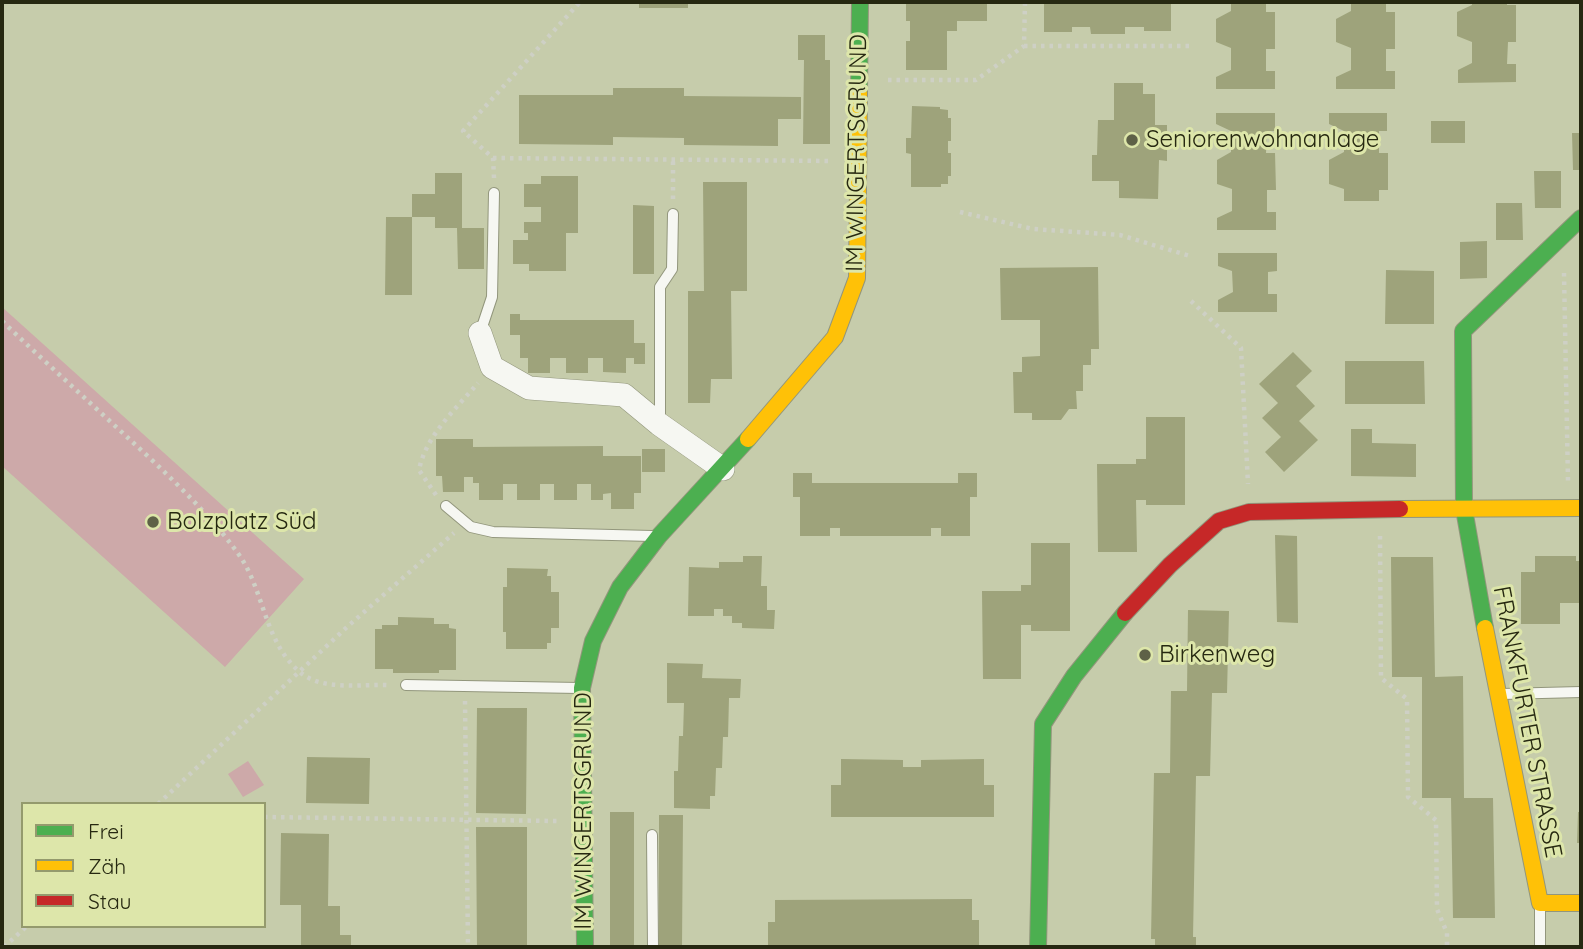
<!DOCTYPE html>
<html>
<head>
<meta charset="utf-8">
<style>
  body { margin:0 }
  #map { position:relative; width:1583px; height:949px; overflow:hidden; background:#c6ccab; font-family:Quicksand,sans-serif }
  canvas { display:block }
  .frame { position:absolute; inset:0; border:4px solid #262811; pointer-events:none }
  .legend { position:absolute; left:21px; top:802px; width:245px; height:126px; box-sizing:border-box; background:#dde6aa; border:2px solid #949a6d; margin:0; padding:9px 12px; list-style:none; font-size:21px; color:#262811 }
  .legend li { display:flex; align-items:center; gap:14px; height:35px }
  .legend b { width:35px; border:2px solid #949a6d }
</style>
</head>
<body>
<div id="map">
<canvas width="1583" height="949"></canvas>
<div class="frame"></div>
<ul class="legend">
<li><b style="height:9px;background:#4caf50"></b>Frei</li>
<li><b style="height:9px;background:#ffc107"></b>Zäh</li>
<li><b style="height:9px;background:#c62828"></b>Stau</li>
</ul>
</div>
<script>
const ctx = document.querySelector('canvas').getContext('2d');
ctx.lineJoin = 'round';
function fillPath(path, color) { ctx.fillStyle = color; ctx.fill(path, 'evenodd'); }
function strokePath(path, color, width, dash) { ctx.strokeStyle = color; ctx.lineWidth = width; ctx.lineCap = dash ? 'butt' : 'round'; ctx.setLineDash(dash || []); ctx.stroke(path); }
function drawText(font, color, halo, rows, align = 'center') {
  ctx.font = font + ' Quicksand,sans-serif'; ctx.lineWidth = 6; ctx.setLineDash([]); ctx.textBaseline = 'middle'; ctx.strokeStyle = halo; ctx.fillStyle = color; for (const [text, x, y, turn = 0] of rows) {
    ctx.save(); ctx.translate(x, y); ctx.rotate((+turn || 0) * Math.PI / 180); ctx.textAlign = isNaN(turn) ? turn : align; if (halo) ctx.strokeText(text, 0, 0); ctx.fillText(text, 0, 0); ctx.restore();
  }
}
fillPath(new Path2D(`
  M2,307L304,579L225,667L2,466Z
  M248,761L264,785L243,797L228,774Z`), '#cda9a9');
fillPath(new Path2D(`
  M639,2H688V8H639Z
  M906,2H987V21H957V31H947V70H906V41H910V21H906Z
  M1044,2H1171V31H1144V27H1125V34H1091L1090,27H1072V32H1044Z
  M1231,2H1266V12H1275V49H1266V71H1275V89H1216V77L1231,70V48L1216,42V19L1231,11Z
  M1351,2H1386V12H1395V49H1386V71H1395V89H1336V77L1351,70V48L1336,42V19L1351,11Z
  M1472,2H1507V5H1516V42H1508L1507,64H1516V82L1458,83V70L1472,63V42L1457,36V12L1472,5Z
  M798,35H825V60H830V144H803L804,60H798Z
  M1114,83H1143V94H1155V125H1167V161L1159,160L1158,199L1119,198V181H1092V155H1097L1098,120H1114Z
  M613,88H684V96L801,97V119H778V146L684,145V138L613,137V145L519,144V95H613Z
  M912,106L940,107V109L948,110V118H951V141H948V153H951V176H948V184H941V187H911V154L906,153V138H911Z
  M1216,113H1275V131H1267L1266,153H1275L1276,190H1267V212H1276V230H1217V218L1232,211V189L1217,184V160L1231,152V131L1216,124Z
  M1329,113H1387V131H1379V153H1388V190H1379V201H1344V189L1329,184V160L1344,152V131L1329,124Z
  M1431,121H1465V143H1431Z
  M1572,133H1581V170H1573Z
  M1534,171H1561V208H1535Z
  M435,173H462V228H484V269H458L457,228H435V217H412V194H435Z
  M541,176H578V233H566V271H529V264H513V240H528V233H524V222H541V207H524V184H541Z
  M703,182H747V291H731L732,379H711L710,403H688V291H704Z
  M1496,203H1522L1523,240H1496Z
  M633,205L654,206V274H633Z
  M386,217H412V295H385Z
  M1487,241V278L1460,279V242Z
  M1218,253H1277V271L1268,272V294H1277V312H1218V300L1233,292L1232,271L1218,266Z
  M1098,267L1099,349H1091V365H1083V391H1076L1077,409H1069L1061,420H1032V413H1014L1013,372H1022V357L1040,356V320H1001L1000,268Z
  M1386,270L1434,271V324H1385Z
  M510,314H520V320H634V343H645V364H634V358H626V373L603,372V358H588V373H566V358H550V373H528V358H520V335H510Z
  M1293,352L1312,371L1296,386L1315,406L1299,421L1318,440L1284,472L1265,452L1281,437L1262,418L1278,403L1259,384Z
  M1345,361H1424L1425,404H1345Z
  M1146,417H1185V505H1146V500H1136L1137,552H1098L1097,464H1136V459H1146Z
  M1351,429H1372V443L1416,444V477L1351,476Z
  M436,439H473V447L603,446V456H641V493H634V509H611V493L603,494V500H591V484H577V500H554V484H540V500H517V484H503V500H479V483H473V477H464V492H443L442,476H436Z
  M642,449H665V472H642Z
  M793,473H812V483H958V473H977V497H970V536H941V528H931V536H840V528H830V536H800V497H793Z
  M1275,535L1297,536L1298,623L1277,622Z
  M1031,543H1070V631H1031V625H1021V679H983L982,591H1021V585H1031Z
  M743,556H762L761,586H767V610H775L774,629L742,628V623H732V616H723V609H714V616H688L689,567L719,568V562H743Z
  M1535,556H1576V561H1581V603H1560V624H1521V572H1535Z
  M1391,557H1433L1435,677L1463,676L1464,798H1493L1495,918H1453L1451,798H1422V677H1392Z
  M507,568L548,569L547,576H551V592H559V628H551V643H547V649H506V632H503V587H507Z
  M1188,610L1229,611L1227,693H1212L1210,776H1196L1193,937H1196V947H1155V939H1151L1154,773H1170L1171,691H1187Z
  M398,617L434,618V624H449V628L456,629V670H439V673H393V669H375V629H382V625H398Z
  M667,663L703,664L702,678L741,679L740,698H729L728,737H723L722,768H716L715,796H710V809L674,808V771H678L679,736H683L684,703H667Z
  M477,708H527L526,814L476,813Z
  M307,757L370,758L369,804L306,803Z
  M841,759L903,760V767H921V760L984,759V785H994V817H831V785H841Z
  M610,812H634V947H610Z
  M1578,812H1581V843H1577Z
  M659,815H683L682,947H659Z
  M476,827H527V947H477Z
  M281,833L329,834L328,906H340V935H351V947H301V905H280Z
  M972,899V920H979V947H768V922H775V900Z`), '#9ea37b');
const lane = new Path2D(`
  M480,333L492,297L494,193
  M660,421V287L672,269L673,214
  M446,506L471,527L493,532L652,536
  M406,685L579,688
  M1502,694L1581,692
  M652,835L653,947
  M1540,905V947`);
const street = new Path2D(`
  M480,333L492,367L529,388L624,395L659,424L723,469`);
const fast = new Path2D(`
  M859,93L860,2
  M1485,628L1464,509L1463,331L1581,218
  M585,947L582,688L593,641L620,587L659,536L748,439
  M1038,947L1043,724L1074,676L1125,613`);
const slow = new Path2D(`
  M748,439L835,337L857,278L859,93
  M1400,509L1581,508
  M1485,628L1540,903H1581`);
const jam = new Path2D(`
  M1125,613L1170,565L1219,521L1249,512L1400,509`);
strokePath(lane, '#92967c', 12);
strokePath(street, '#92967c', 24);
strokePath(fast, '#92967c', 18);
strokePath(slow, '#92967c', 18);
strokePath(jam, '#92967c', 18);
strokePath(new Path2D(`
  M1024,46H1190
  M888,80H976L1024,46L1025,2
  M493,158L833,161
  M494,178L493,158L463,131L580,2
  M673,199V160
  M960,212L1033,229L1120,235L1190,256
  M1564,273L1568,482
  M1191,301L1241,348L1248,484
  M2,321C43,360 85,398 127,437C164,471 207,511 237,552C265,589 263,642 301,673C323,691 362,684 389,685
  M436,495L419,470C426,435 456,409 478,383
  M1380,536L1381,678L1407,699L1408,797L1436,820L1437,909L1447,933V947
  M465,701L468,947
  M158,804L347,627L454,533
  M264,817L557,821
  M4,947L27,926`), '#ced0c5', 4.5, [3.5, 5]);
strokePath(lane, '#f6f7f2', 10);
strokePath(street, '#f6f7f2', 23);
strokePath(fast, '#4caf50', 16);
strokePath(slow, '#ffc107', 16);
strokePath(jam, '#c62828', 16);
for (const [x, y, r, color] of [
  [1132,140,7,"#5e6147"],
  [153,522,7,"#5e6147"],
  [1145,655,7,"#5e6147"]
]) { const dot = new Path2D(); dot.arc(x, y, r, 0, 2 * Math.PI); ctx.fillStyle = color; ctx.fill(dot); strokePath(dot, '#dde6aa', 2.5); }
drawText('24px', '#262811', '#dde6aa', [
  ["Seniorenwohnanlage",1146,140],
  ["Bolzplatz Süd",167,522],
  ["Birkenweg",1159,655]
], 'left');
drawText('24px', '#262811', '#dde6aa', [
  ["IM WINGERTSGRUND",857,153,-89],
  ["FRANKFURTER STRASSE",1527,722,79],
  ["IM WINGERTSGRUND",584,811,-90]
]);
</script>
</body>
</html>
